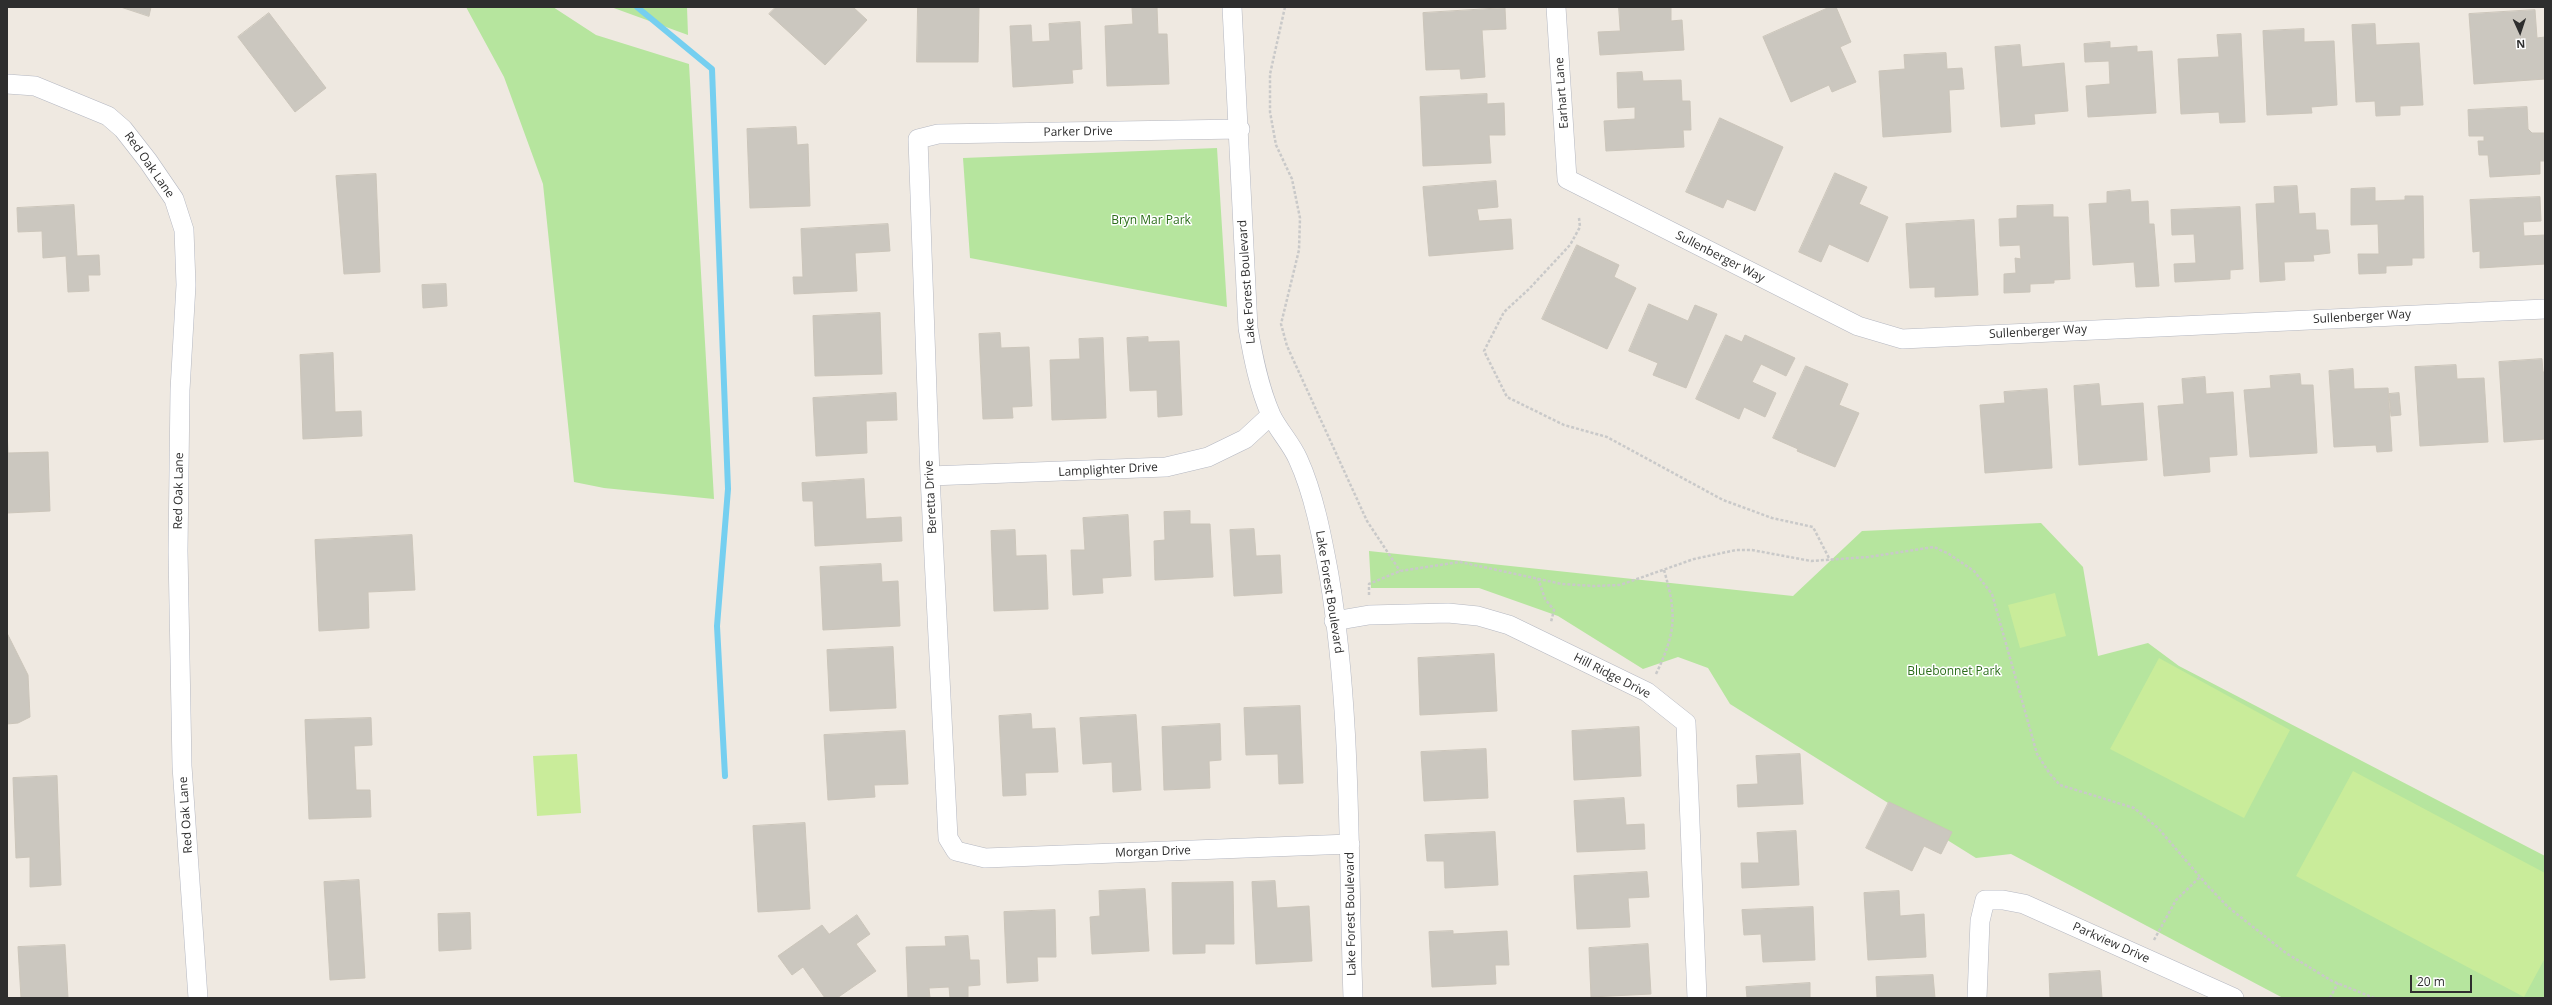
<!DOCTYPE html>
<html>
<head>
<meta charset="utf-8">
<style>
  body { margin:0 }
  #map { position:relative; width:2552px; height:1005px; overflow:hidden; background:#efe9e1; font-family:"Open Sans",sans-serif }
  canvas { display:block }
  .frame { position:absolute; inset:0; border:8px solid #2e2e2e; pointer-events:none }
  .north { position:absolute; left:2500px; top:12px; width:40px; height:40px; -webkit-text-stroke:3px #fff; paint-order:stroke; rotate:177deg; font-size:11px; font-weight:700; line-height:16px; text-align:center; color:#2e2e2e }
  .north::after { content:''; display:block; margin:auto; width:14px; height:18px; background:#2e2e2e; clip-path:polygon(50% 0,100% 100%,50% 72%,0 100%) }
  .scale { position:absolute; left:2410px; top:975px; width:62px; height:18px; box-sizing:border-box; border:2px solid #2e2e2e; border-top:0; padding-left:5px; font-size:12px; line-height:14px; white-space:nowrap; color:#2e2e2e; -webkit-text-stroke:3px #fff; paint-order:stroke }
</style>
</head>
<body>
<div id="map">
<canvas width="2552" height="1005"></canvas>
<div class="frame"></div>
<div class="north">N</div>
<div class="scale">20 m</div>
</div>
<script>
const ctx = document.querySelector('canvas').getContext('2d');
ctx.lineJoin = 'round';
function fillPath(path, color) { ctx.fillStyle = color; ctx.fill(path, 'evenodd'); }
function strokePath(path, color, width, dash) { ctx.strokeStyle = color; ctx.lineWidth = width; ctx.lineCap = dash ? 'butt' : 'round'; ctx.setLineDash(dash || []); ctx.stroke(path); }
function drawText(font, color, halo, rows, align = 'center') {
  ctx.font = font + ' "Open Sans",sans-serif'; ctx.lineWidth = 3; ctx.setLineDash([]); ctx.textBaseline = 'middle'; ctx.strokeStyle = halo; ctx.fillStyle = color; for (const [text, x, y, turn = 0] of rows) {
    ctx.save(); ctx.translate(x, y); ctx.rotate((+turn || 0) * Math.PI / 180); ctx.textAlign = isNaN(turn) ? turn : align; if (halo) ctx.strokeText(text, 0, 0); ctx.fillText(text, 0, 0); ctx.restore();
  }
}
fillPath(new Path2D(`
  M466,7H553L596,35L689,64L714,499L604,488L574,482L543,184L504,77Z
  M611,7H687L688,35Z
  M1217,148L1227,307L970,258L963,158Z
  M2041,523L2083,567L2098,656L2148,643L2179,666L2545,856V998H2283L2011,854L1976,858L1730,704L1708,668L1678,657L1643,669L1558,616L1479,588H1371L1369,551L1793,596L1862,531Z`), '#b6e59e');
fillPath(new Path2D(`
  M2055,593L2066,636L2020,648L2008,605Z
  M2159,658L2290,730L2244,818L2110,749Z
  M577,754L581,813L537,816L533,756Z
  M2353,771L2545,873V958L2524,997L2296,876Z`), '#c9ec9a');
strokePath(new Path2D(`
  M637,7L712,69L728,489L717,626L725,776`), '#75cff0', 6);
const building = new Path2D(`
  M121,7H151L149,16Z
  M776,7H853L867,20L825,65L769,14Z
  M918,7H979L978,62H917Z
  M1157,7L1158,34H1167L1169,84L1107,86L1105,26L1133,24L1132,8Z
  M1619,7H1671V21L1682,20L1684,50L1600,55L1598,32L1620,31Z
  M1830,7H1836L1851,42L1840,47L1856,82L1832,92L1829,85L1791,102L1763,37Z
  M1505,8L1506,29L1482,30L1485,77L1461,79L1460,69L1426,70L1423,13Z
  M2535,10L2537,38L2545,37V79L2474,84L2469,14Z
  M269,13L326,88L295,112L238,37Z
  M1080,22L1082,69L1072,70L1073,83L1013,87L1010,26L1031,25L1032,42L1050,41L1049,24Z
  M2375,24L2376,45L2419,43L2423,105L2400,106V115L2376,116L2375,101L2356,102L2352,25Z
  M2304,29V42L2334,41L2337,105L2311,107L2312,113L2267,115L2263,31Z
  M2241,34L2245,122L2220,123L2219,112L2181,114L2178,59L2219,57L2217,35Z
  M2110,42V48L2137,46V52L2152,51L2156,113L2088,117L2086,86L2110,84L2109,61L2085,62L2084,44Z
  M2020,45L2022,67L2064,63L2068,111L2034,114L2035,124L2001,127L1995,47Z
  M1946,53L1947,69L1962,68L1964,89L1949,90L1951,132L1883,137L1879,71L1905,69L1904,55Z
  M1642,72L1643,81L1681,80L1682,101H1690L1691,130H1683L1684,147L1606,151L1604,121L1635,119V107L1618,108L1617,73Z
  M1487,94V104L1504,103L1505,135H1489L1491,163L1423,166L1420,97Z
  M2527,107L2528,129L2532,133H2545V161H2540V174L2490,177L2488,155H2479L2478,141H2484V136H2469L2468,110Z
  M1720,118L1783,147L1755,211L1727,199L1723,208L1686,192Z
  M796,127L797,145L808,144L810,206L750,208L747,129Z
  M1835,173L1867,187L1859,204L1888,217L1868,262L1829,244L1821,262L1799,252Z
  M376,174L380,272L344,274L336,176Z
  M1496,181L1498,207L1477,209L1479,221L1511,219L1513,249L1429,256L1423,187Z
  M2297,186L2299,214L2315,213L2316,230H2328L2330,253L2313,255L2314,261L2284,262L2285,280L2260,282L2256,204L2275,203L2274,187Z
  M2375,188V201L2405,200V196H2423L2424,258H2412V265L2386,266V273L2359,274L2358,254H2379L2378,224L2351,225V189Z
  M2130,190L2131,202L2148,201L2149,224H2154L2159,286L2136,287L2134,262L2093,265L2089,204L2107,203V192Z
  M2540,197L2541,221L2523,222L2524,236L2545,235V264L2480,268V251L2473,252L2470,200Z
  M74,205L77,256L99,255L100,275H88L89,291L68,292L66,256L43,258L42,231L18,232L17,208Z
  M2053,205V217H2068L2070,279L2054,280V283L2030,284V292L2004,293V274L2016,273L2015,258L2021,259L2020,245L2000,246L1999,219L2017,218V206Z
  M2240,207L2243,269L2230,270V279L2175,282L2174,264L2196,263L2194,234L2172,235L2171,210Z
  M1974,220L1978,295L1935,297V287L1910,288L1906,224Z
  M888,224L890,251L855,253L857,291L794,294L793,277H803L801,229Z
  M1577,245L1619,265L1614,277L1636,288L1607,349L1542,319Z
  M446,284L447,306L423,308L422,285Z
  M1649,304L1688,321L1695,305L1717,314L1686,388L1653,375L1658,363L1629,351Z
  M880,313L882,374L815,376L813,316Z
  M1000,333L1001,348L1029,347L1032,406L1012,407L1013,418L983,419L979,334Z
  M1726,335L1742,342L1745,335L1795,358L1786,376L1761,364L1752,382L1776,393L1765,417L1744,407L1739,419L1696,399Z
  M1148,337V342L1179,341L1182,415L1158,417L1157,390L1130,391L1127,338Z
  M1103,338L1106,418L1052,420L1050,360L1080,359L1079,339Z
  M333,353L335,412L361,411L362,436L303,439L300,355Z
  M2542,359L2543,372H2545V439L2504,442L2499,362Z
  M2456,365L2457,379L2484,378L2488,442L2420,446L2415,367Z
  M1806,366L1848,384L1839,405L1859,413L1835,467L1797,451L1798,449L1773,438Z
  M2353,369L2354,389L2388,388L2392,451L2377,452L2376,445L2334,447L2329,371Z
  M2300,374L2301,385H2313L2317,453L2250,457L2244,390L2271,388L2270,376Z
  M2205,377L2206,394L2233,392L2237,455L2209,457L2210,472L2164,476L2158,406L2184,404L2182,379Z
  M2099,384L2101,406L2143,403L2147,460L2079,465L2074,386Z
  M2047,389L2052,468L1985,473L1980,405L2005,403L2004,392Z
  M896,393L897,420L866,421L867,453L816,456L813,398Z
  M2399,393L2401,415L2391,416L2389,394Z
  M7,428L8,453L48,452L50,511L7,513Z
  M864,479L866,519L901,517L902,541L815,546L813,501H803L802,483Z
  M1190,511V524H1210L1213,577L1155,580L1154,541L1165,540L1164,512Z
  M1128,515L1131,576L1102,578L1103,593L1073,595L1071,550H1085L1083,518Z
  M1254,529L1256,556L1280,555L1282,593L1234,596L1230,530Z
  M1015,530L1016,556L1046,555L1048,609L994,611L991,531Z
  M412,535L415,590L368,592L369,628L319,631L315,540Z
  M881,564L882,582L898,581L900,626L823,630L820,567Z
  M7,633L28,675L30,717L18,723L7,724Z
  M893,647L896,708L830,711L827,650Z
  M1494,654L1497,711L1420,715L1418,658Z
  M1300,706L1303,783L1279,784L1278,754L1246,755L1244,708Z
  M1031,714L1032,729L1055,728L1058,772L1025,773L1026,795L1003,796L999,716Z
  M1136,715L1141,790L1113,792L1112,762L1083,764L1080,718Z
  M371,718L372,745L354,746L356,790H370L371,817L309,819L305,720Z
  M1220,724L1221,760L1209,761L1210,788L1164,790L1162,727Z
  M1639,727L1641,776L1574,780L1572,731Z
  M905,731L908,784L874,785L875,797L828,800L824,735Z
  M1486,749L1488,798L1424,801L1421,752Z
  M1800,754L1803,804L1738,807L1737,785L1758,784L1756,756Z
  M57,776L61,885L30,887V857L16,858L13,778Z
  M1624,798L1626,825L1644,824L1645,849L1577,852L1574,801Z
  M1889,802L1952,832L1941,854L1924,846L1912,871L1866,848Z
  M805,823L810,909L758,912L753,826Z
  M1796,831L1799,885L1742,888L1741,863H1759L1757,833Z
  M1495,832L1498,885L1445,888L1444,861H1427L1425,835Z
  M1647,872L1649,897L1628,898L1630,927L1577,929L1574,876Z
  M359,880L365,978L330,980L324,882Z
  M1275,881L1277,908L1309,906L1312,961L1256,964L1252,882Z
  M1233,882L1234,944H1205V953L1173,954L1172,883Z
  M1145,889L1149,951L1092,954L1090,917L1100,916L1099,891Z
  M1899,891L1900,916L1924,914L1926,957L1868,960L1864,893Z
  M1813,907L1815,960L1763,962L1761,934L1744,935L1742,910Z
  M1055,910L1056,957H1037L1038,981L1007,983L1004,912Z
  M470,913L471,949L439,951L438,914Z
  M857,915L870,934L856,944L876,971L837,998H825L803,967L792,975L778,956L822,925L829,934Z
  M1453,931V934L1507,931L1509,965H1495L1496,984L1432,987L1429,932Z
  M968,936L970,960H979L980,985L968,986V998H950L949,987L929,988L930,998H908L906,947L946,946L945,937Z
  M1648,944L1651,994L1591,997L1589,948Z
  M65,945L68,998H21L18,947Z
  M2100,971L2102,998H2050L2049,974Z
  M1933,975L1935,998H1877L1876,977Z
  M1810,983V998H1747L1746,987Z`);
fillPath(building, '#cbc7bf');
strokePath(building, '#cbc5ba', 1);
const street = new Path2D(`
  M1232,7L1248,328C1253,357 1259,388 1271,415C1278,430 1291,443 1298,459C1314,494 1322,537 1329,575C1352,714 1348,857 1353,998
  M1556,7L1567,179L1858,326L1902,339L2545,309
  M7,84L35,86L108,116L123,129L148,161L174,199L184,230L186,285L180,390L178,551L182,766L198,998
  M1240,129L938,134L918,139L930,476L948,838L956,851L985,858L1350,844
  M930,476L1166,467L1208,457L1245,439L1271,415
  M1334,621L1369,615L1448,613L1478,616L1509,625L1647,692L1686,723L1697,998
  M1977,998L1980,921L1985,900H2003L2024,904L2234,998`);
strokePath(street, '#b4b7c1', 20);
strokePath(new Path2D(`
  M1285,7L1270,74V112L1276,145L1292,179L1300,218L1299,250L1281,324L1287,346L1367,521L1400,571
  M1579,218L1580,227L1570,245L1529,289L1504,312L1484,351L1507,397L1564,425L1607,437L1723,500L1772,518L1813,527L1830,560
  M1538,578L1545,599L1554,610L1551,622
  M1369,595V584L1400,571L1460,562L1562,584L1594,586L1620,585L1694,559L1736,550H1752L1811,561L1868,557L1934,547L1949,554L1974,571L1992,594L2037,754L2050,774L2060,785L2134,808L2158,828L2207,885L2228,907L2286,953L2332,981L2374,998
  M1656,674C1676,632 1677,615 1664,570
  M2154,940L2176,900L2200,877
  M2330,998L2338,983`), '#c9c9c9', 2.5, [3, 2]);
strokePath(street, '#fff', 19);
drawText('12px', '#2e2e2e', '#fff', [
  ["Earhart Lane",1562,93,-94],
  ["Parker Drive",1078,132,-1],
  ["Red Oak Lane",149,165,55],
  ["Sullenberger Way",1720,257,27],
  ["Lake Forest Boulevard",1247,282,-94],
  ["Sullenberger Way",2362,317,-3],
  ["Sullenberger Way",2038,332,-3],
  ["Lamplighter Drive",1108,470,-3],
  ["Red Oak Lane",179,491,-89],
  ["Beretta Drive",931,497,-93],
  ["Lake Forest Boulevard",1329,592,81],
  ["Hill Ridge Drive",1612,676,27],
  ["Red Oak Lane",186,815,-94],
  ["Morgan Drive",1153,852,-2],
  ["Lake Forest Boulevard",1351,914,-91],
  ["Parkview Drive",2111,943,24]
]);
drawText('12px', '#2c6e1b', '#fff', [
  ["Bryn Mar Park",1151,221],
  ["Bluebonnet Park",1954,672]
]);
</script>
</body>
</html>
